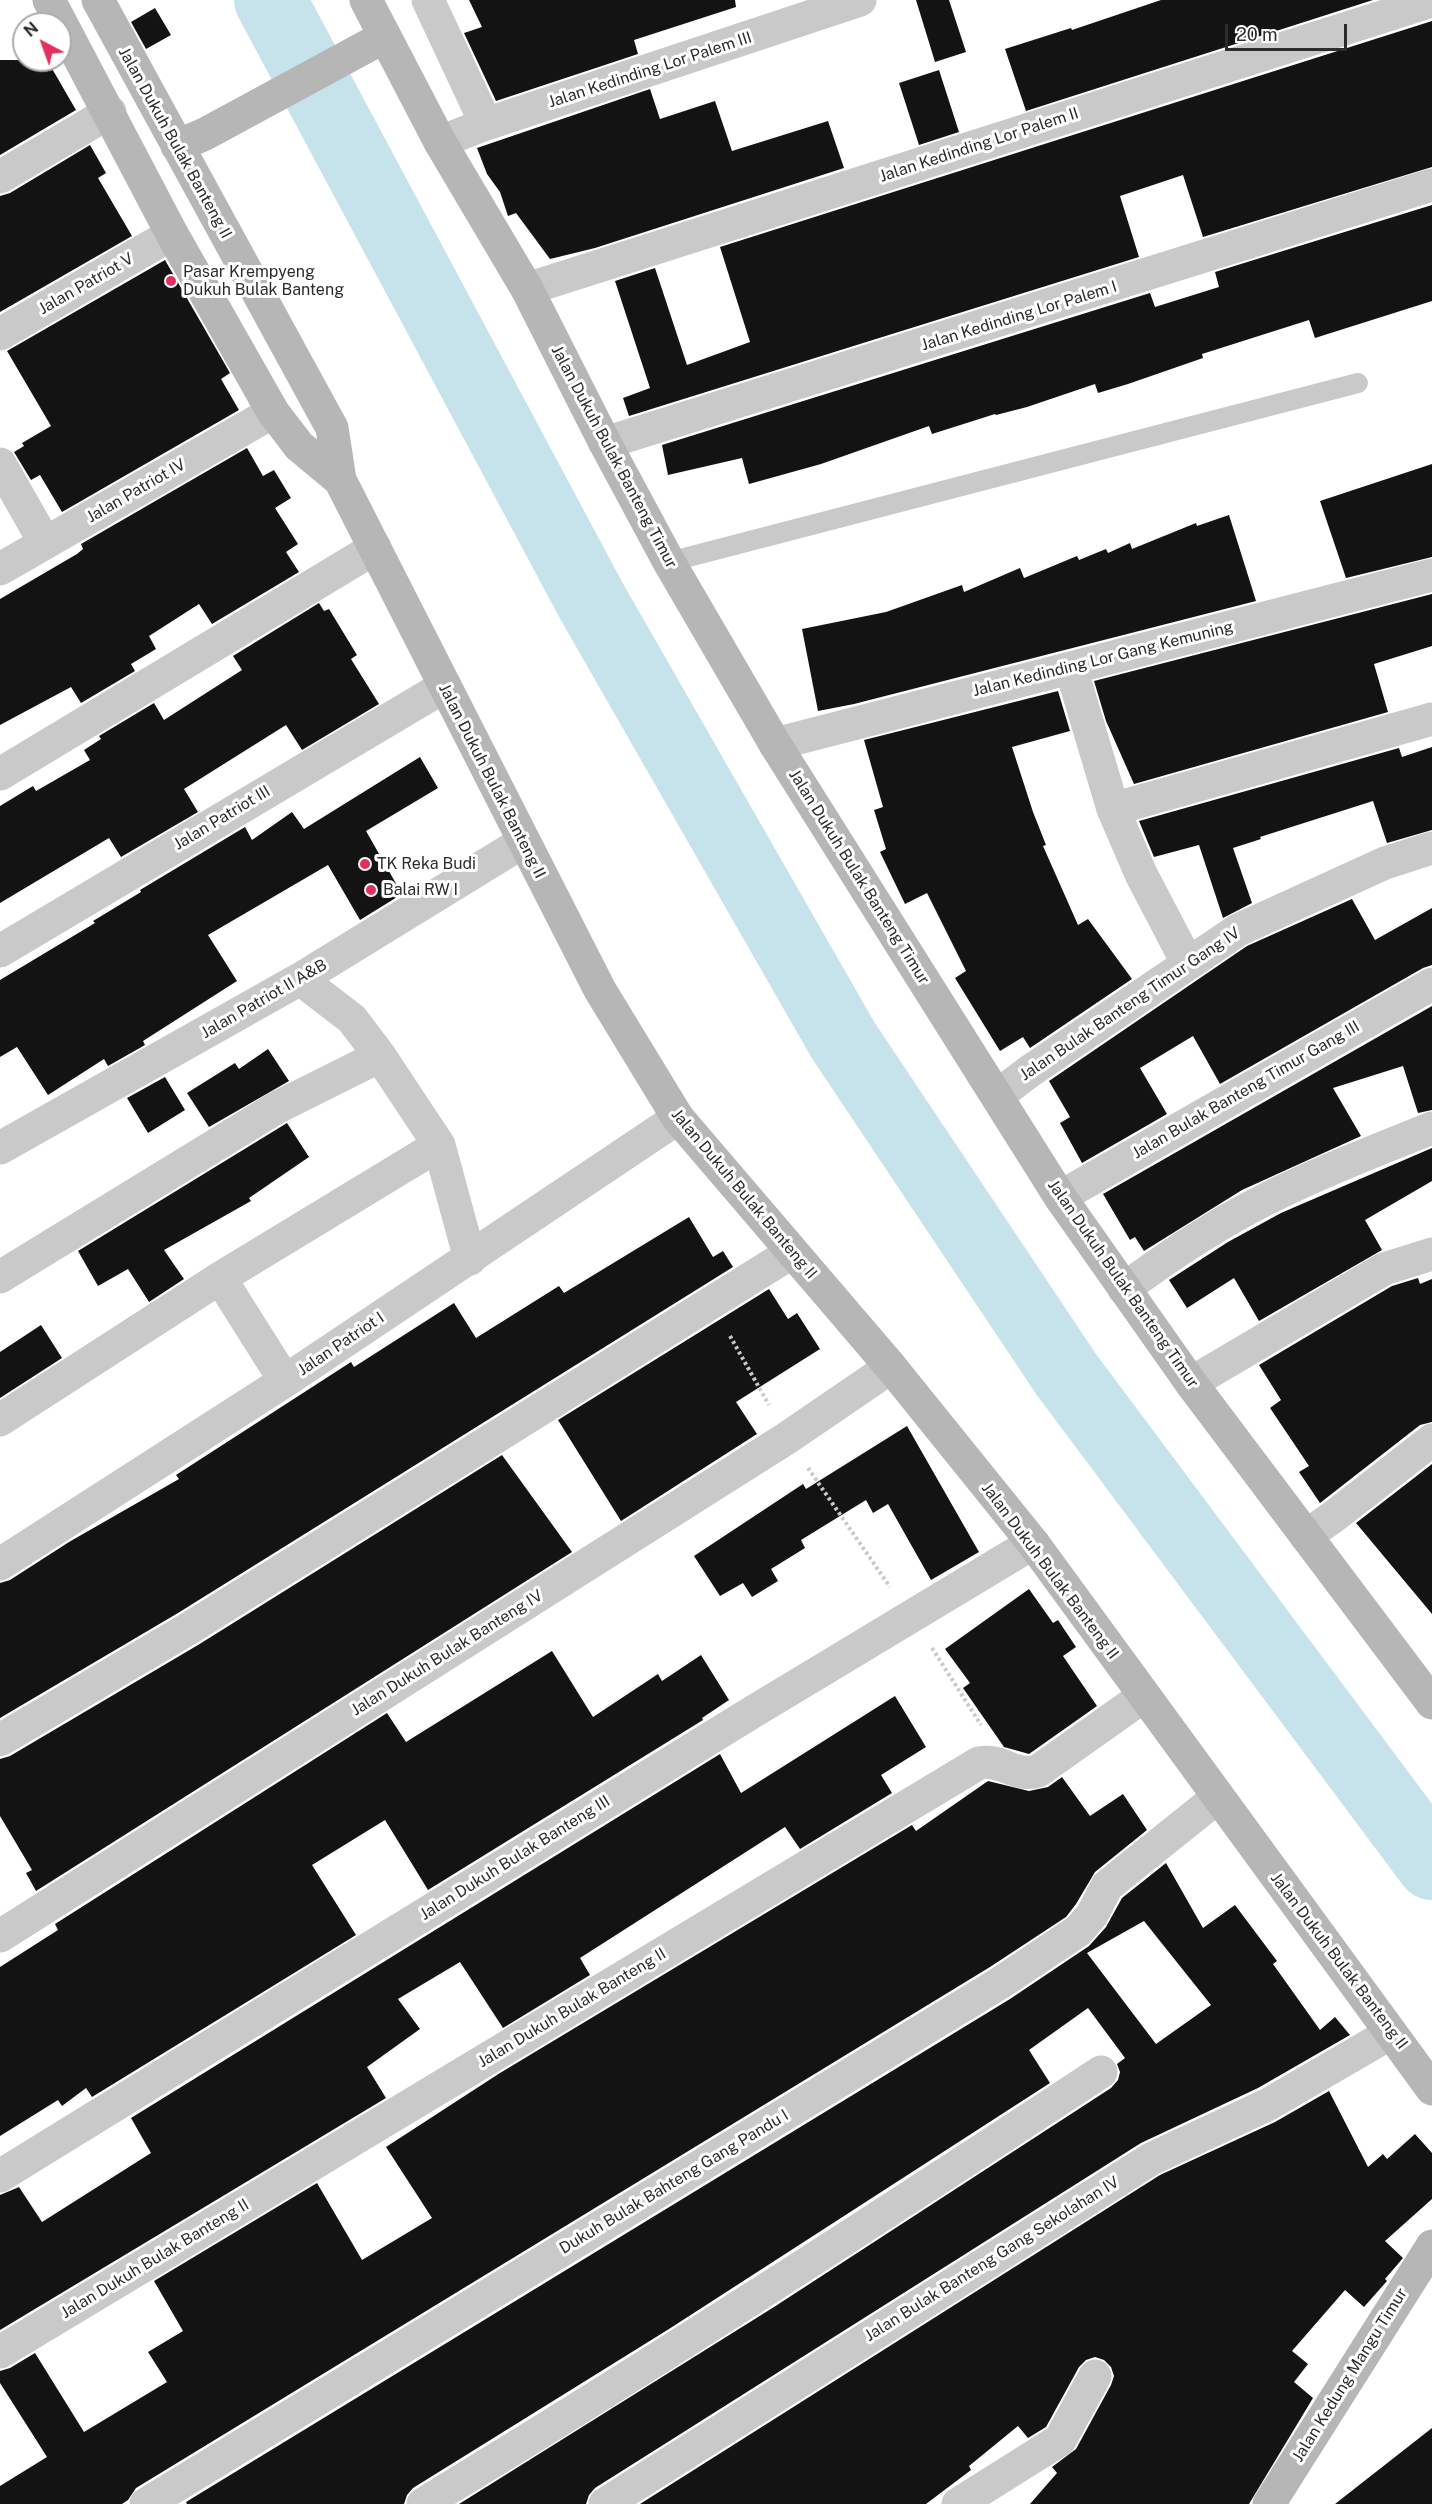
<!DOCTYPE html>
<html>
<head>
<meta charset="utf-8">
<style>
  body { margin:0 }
  #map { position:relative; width:1432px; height:2504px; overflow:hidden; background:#fff; font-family:"Public Sans",sans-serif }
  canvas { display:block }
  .north { position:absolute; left:12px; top:12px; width:60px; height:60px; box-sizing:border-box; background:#fff; border:2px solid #ababab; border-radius:50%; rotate:319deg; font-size:16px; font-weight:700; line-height:24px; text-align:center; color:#2c2c2c }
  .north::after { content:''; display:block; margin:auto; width:21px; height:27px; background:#e1305d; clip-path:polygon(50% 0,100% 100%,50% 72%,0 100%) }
  .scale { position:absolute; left:1225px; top:24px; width:122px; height:27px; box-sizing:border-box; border:3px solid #2c2c2c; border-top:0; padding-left:8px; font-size:18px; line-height:21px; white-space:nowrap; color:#2c2c2c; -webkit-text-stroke:4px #fff; paint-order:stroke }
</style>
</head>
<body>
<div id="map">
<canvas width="1432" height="2504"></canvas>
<div class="north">N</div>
<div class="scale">20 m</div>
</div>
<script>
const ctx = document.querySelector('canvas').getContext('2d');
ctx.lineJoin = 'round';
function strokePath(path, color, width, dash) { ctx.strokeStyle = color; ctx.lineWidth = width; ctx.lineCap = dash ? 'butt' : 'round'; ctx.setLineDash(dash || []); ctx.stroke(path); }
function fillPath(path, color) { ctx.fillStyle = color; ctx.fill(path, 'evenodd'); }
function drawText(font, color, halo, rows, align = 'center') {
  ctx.font = font + ' "Public Sans",sans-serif'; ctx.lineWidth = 6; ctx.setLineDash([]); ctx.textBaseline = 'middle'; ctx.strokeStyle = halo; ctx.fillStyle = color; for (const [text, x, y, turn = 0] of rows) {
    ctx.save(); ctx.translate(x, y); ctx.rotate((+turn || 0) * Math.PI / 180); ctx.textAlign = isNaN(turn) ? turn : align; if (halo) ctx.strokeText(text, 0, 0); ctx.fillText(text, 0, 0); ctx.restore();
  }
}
strokePath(new Path2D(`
  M270,0L592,602L843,1040L1066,1374L1432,1864`), '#c6e2ea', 72);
fillPath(new Path2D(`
  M469,0H735L736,7L634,40L638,54L496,101L464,33L482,27Z
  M916,0H949L966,52L935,62Z
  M1161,0H1373L1026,111L1005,49L1071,28L1072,30Z
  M155,8L171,35L146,49L131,22Z
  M1432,21V167L1203,237L1183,175L1120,196L1139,257L629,416L623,398L650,388L615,281L655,268L687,365L750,342L720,247Z
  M0,60H47L76,110L0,155Z
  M939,70L959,132L919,145L899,83Z
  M650,89L660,119L715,101L732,151L828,121L844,168L595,248L550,259L516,213L508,216L500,192L487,174L477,148Z
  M90,145L106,173L98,178L132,236L0,312V196L10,193Z
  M1432,205V301L1315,338L1309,320L1202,354L1203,358L1128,384L1098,393L1095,384L1027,407L996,415L995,414L932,434L929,426L821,464L749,484L742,458L668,475L662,445L1150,293L1155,307L1219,287L1215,272Z
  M165,260L230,373L221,379L239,410L62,512L40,475L31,480L14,452L24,446L22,443L51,426L7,351Z
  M247,448L263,476L274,470L291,498L275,508L298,544L286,552L299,572L212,624L199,604L149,636L156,649L131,664L135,671L81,703L71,687L0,725V599L77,554L83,549L81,544Z
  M1432,464V557L1346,578L1320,501Z
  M1229,515L1256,601L854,704L818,711L802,629L886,612L962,585L964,592L1020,568L1024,578L1077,556L1079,560L1106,549L1108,553L1130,543L1132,549L1196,523L1197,526Z
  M1432,594V646L1374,664L1388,712L1134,784L1106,721L1094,681Z
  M319,603L324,611L329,609L357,655L351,659L379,704L302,750L286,725L184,789L198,812L121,857L109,838L0,903V806L33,786L36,791L90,760L84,750L101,739L99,736L154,703L164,720L242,670L233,656Z
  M1058,691L1070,731L1012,747L1033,812L1046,845L1043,846L1078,925L1088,919L1132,979L1030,1048L1023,1037L1000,1051L955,978L966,971L927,893L905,904L880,852L886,849L874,810L883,807L864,740Z
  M1432,747V830L1387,843L1373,801L1260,837L1261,839L1233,848L1252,903L1223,918L1199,845L1154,857L1139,821L1399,748L1402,757Z
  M420,757L438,788L366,831L402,894L360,920L328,865L208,935L237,981L143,1041L145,1045L108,1066L104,1059L48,1095L17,1047L0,1057V980L95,923L93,921L141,892L140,890L245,827L252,840L292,812L304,829Z
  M1352,899L1375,940L1432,908V965L1423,968L1220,1084L1193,1036L1140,1068L1167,1114L1082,1163L1060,1123L1070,1117L1049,1081L1247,946Z
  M1432,1006V1110L1418,1113L1403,1066L1333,1088L1361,1136L1242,1190L1144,1251L1135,1237L1130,1240L1103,1194Z
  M268,1049L289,1081L209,1127L187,1093L235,1063L239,1069Z
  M165,1077L185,1110L148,1133L127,1098Z
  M287,1123L309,1157L249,1198L251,1201L164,1250L184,1279L149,1302L128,1269L98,1286L78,1251Z
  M1432,1148V1181L1365,1220L1382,1250L1259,1321L1234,1278L1187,1308L1169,1280L1228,1242L1281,1213Z
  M689,1217L713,1257L723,1251L733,1267L178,1613L0,1718V1583L10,1580L69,1542L179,1479L176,1475L351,1362L354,1367L454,1303L476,1338L559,1286L564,1293Z
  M1418,1278L1420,1284L1432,1279V1422L1420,1425L1320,1503L1299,1472L1309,1466L1270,1408L1281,1400L1259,1365L1392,1286Z
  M769,1289L788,1319L797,1313L820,1349L736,1402L757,1434L621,1521L558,1420Z
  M41,1325L62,1358L0,1398V1352Z
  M907,1426L979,1552L931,1580L888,1504L873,1513L866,1500L801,1540L805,1548L771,1569L778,1581L752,1597L743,1583L720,1596L694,1556L803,1484L806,1489Z
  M502,1455L572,1552L36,1891L26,1873L32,1870L0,1816V1759L10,1756L198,1645Z
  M1432,1464V1614L1356,1523Z
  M1029,1589L1053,1623L1058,1620L1076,1647L1063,1656L1097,1706L1029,1754L1004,1747L963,1688L970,1683L945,1649Z
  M552,1651L593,1717L658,1674L662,1681L701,1655L729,1700L702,1718L703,1720L428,1890L385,1820L312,1865L356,1935L92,2097L86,2088L62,2106L58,2100L0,2136V1967L58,1930L55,1924L387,1713L406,1742Z
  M895,1696L926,1747L881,1775L892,1793L800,1849L785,1827L580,1958L590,1975L503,2028L460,1962L398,1999L420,2029L367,2067L386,2098L0,2330V2195L19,2187L42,2222L151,2153L131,2118L720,1754L741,1793Z
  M1062,1777L1090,1816L1123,1794L1147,1830L1095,1872L1076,1904L1066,1917L990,1967L136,2488L128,2500L122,2504H0V2486L47,2457L0,2383V2371L10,2368L35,2353L84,2432L167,2382L148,2352L183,2331L154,2281L317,2183L362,2260L432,2218L386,2147L500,2073L912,1825L916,1831L988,1781L1029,1791L1048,1787Z
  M1166,1863L1203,1928L1235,1905L1277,1961L1273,1964L1320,2030L1335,2017L1350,2035L1258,2088L1141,2143L595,2488L589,2495L586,2504H459L774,2307L1111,2088L1118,2080L1120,2072L1117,2064L1125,2058L1088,2008L1029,2050L1050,2083L669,2329L413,2488L407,2495L404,2504H187L186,2502L1010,1999L1089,1946L1106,1927L1122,1898ZM1144,1921L1211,2005L1156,2044L1087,1953Z
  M1329,2091L1368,2167L1383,2154L1387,2159L1415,2134L1432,2153V2199L1385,2241L1403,2258L1385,2279L1387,2281L1364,2307L1345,2290L1292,2351L1308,2364L1294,2382L1313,2398L1249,2504H1030L1057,2473L1052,2467L1076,2449L1111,2385L1114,2376L1111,2367L1104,2360L1095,2357L1086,2360L1079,2367L1046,2427L1028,2438L1018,2426L969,2466L971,2470L926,2504H640L1160,2175L1275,2122Z
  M1432,2428V2504H1335Z`), '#131313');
strokePath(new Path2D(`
  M730,1336L769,1405
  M808,1468L890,1587
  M932,1648L981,1725`), '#c9c9c9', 4, [3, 3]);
strokePath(new Path2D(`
  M669,562L1358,383`), '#c9c9c9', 20);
strokePath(new Path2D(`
  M428,0L486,124
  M440,142L486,124L860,0
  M0,177L110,112
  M527,289L1432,1
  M0,334L172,234
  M605,443L1432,185
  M0,464L45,543
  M0,569L273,412
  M1071,668L1113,809L1432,719
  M775,744L1432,575
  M0,774L375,548
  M1113,809L1141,874L1188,964
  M0,951L445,686
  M300,979L352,1019L380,1056L439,1145L470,1259
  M997,1096L1030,1071L1238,930L1385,863L1432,848
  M0,1148L300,979L523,842
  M1060,1197L1432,984
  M0,1277L276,1108L380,1056
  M220,1278L285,1381
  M1124,1289C1163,1260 1208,1230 1251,1207C1307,1177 1372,1152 1432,1128
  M1191,1383L1384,1269L1432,1254
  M0,1420L220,1278L439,1145
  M1306,1536L1333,1517L1432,1440
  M0,1564L285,1381L678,1118
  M0,1740L188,1629L791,1253
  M0,1936L787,1438L891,1367
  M0,2176L751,1713L1033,1543
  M0,2352L979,1763C1000,1758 1017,1778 1038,1771L1144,1696
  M146,2504L1000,1983L1078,1931L1092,1915L1107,1886L1218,1797
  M423,2504C652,2365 877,2219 1101,2072
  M605,2504L1151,2159L1267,2105L1391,2033
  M958,2504L1060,2440L1095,2376`), '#c9c9c9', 33);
strokePath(new Path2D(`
  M49,0L172,234L273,412L299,446L340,480
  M98,0L332,428L340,480L600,990L678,1118L891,1367L1033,1543L1432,2089
  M366,0L440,142L527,289L605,443L669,562L775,744L1060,1197L1191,1383L1432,1703
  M177,146L205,134L384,37
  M1269,2504L1432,2246`), '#b6b6b6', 33);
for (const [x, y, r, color] of [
  [171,281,6,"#e1305d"],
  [365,864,6,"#e1305d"],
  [371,890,6,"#e1305d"]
]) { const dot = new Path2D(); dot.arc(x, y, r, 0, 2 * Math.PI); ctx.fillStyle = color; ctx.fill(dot); strokePath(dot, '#fff', 2); }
drawText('16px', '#2c2c2c', '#fff', [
  ["Jalan Kedinding Lor Palem III",650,70,-18],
  ["Jalan Dukuh Bulak Banteng II",175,143,61],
  ["Jalan Kedinding Lor Palem II",979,145,-18],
  ["Jalan Patriot V",86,284,-30],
  ["Jalan Kedinding Lor Palem I",1019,316,-17],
  ["Jalan Dukuh Bulak Banteng Timur",614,457,62],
  ["Jalan Patriot IV",136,491,-30],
  ["Jalan Kedinding Lor Gang Kemuning",1103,659,-14],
  ["Jalan Dukuh Bulak Banteng II",492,781,63],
  ["Jalan Patriot III",222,818,-31],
  ["Jalan Dukuh Bulak Banteng Timur",859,877,58],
  ["Jalan Patriot II A&B",264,999,-30],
  ["Jalan Bulak Banteng Timur Gang IV",1130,1004,-34],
  ["Jalan Bulak Banteng Timur Gang III",1246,1090,-30],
  ["Jalan Dukuh Bulak Banteng II",744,1194,50],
  ["Jalan Dukuh Bulak Banteng Timur",1123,1284,55],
  ["Jalan Patriot I",341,1344,-34],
  ["Jalan Dukuh Bulak Banteng II",1050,1571,53],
  ["Jalan Dukuh Bulak Banteng IV",447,1653,-32],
  ["Jalan Dukuh Bulak Banteng III",515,1858,-32],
  ["Jalan Dukuh Bulak Banteng II",1339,1961,53],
  ["Jalan Dukuh Bulak Banteng II",572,2008,-31],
  ["Dukuh Bulak Bahteng Gang Pandu I",674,2182,-31],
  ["Jalan Dukuh Bulak Banteng II",155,2259,-31],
  ["Jalan Bulak Banteng Gang Sekolahan IV",992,2259,-32],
  ["Jalan Kedung Mangu Timur",1350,2375,-58]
]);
drawText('16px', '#2c2c2c', '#fff', [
  ["Pasar Krempyeng",183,272],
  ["Dukuh Bulak Banteng",183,290],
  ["TK Reka Budi",377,864],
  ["Balai RW I",383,890]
], 'left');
</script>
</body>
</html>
